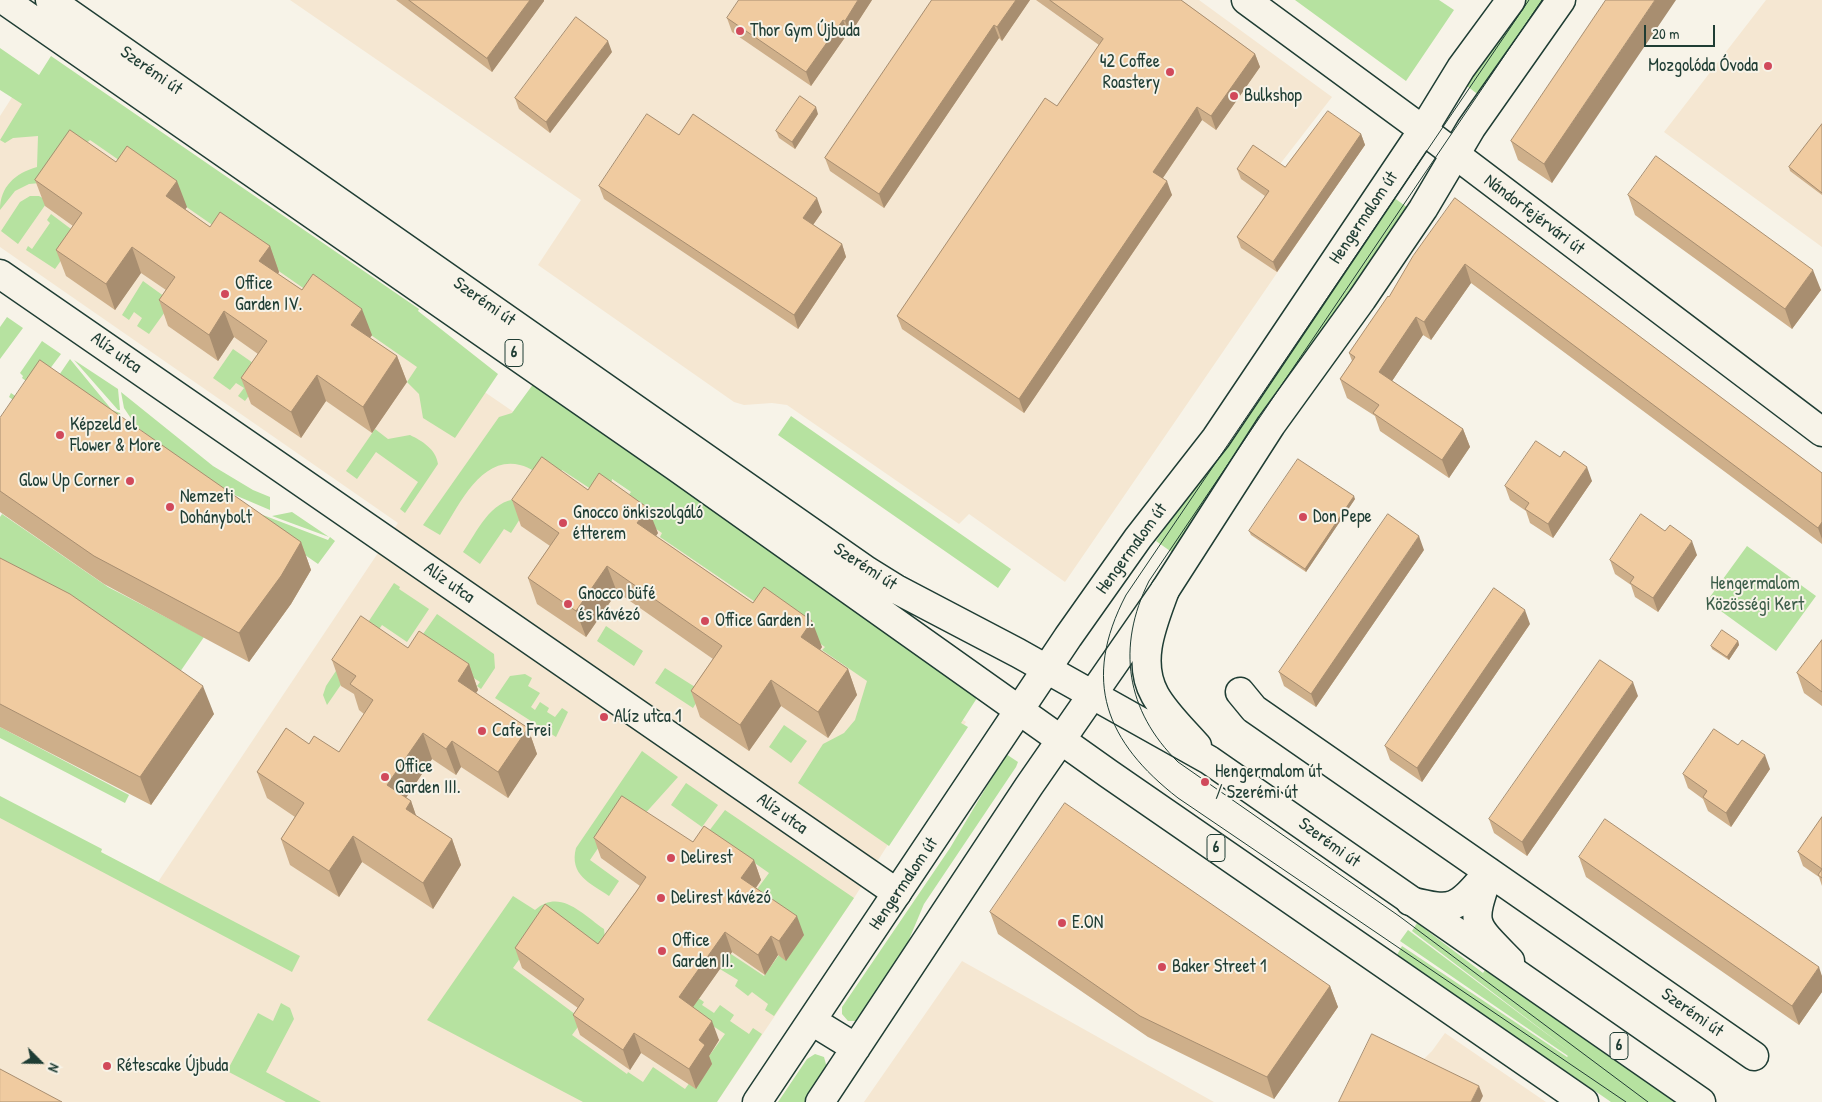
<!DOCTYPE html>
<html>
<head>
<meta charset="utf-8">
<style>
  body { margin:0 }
  #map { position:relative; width:1822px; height:1102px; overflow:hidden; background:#f7f3e8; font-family:"Patrick Hand",sans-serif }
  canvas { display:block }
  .north { position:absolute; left:15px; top:1037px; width:50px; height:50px; -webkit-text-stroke:4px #f7f3e8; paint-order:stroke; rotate:113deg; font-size:14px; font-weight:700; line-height:20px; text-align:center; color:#1f3d34 }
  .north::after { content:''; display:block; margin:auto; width:18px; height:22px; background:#1f3d34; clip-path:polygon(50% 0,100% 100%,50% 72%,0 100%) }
  .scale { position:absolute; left:1644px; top:25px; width:71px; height:22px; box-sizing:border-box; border:2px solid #1f3d34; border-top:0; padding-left:6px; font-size:15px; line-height:18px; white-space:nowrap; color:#1f3d34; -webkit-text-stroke:4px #f7f3e8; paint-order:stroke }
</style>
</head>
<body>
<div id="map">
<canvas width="1822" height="1102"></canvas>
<div class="north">N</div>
<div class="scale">20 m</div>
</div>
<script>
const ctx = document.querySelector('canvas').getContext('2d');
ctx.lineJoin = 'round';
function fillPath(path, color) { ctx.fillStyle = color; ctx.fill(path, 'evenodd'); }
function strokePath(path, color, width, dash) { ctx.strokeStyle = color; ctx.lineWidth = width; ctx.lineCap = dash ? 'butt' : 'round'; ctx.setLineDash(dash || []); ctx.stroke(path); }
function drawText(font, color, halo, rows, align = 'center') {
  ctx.font = font + ' "Patrick Hand",sans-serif'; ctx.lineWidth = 4; ctx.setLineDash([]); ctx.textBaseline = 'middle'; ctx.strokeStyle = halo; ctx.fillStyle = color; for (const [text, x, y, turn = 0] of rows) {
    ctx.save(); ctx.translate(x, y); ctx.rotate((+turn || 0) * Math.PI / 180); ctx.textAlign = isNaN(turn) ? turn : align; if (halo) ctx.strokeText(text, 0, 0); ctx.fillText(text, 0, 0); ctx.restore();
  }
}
fillPath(new Path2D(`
  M290,0H1199L1332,97L1277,168L1325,203L1065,582L969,514L959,524L787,405L772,403L744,405L734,402L538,265L581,200Z
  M1766,0H1822V247L1664,132Z
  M25,77L966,722L854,898L717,1102H0V800L158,882L398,523L0,247V116Z
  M962,961L1214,1102H864Z
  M1445,1033L1546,1102H1380L1432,1051Z`), '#f5e7d2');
fillPath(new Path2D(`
  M1295,0H1439L1454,10L1406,81Z
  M1524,0H1545L1480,96L1467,86Z
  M0,48L39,75L51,56L419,309L418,311L498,374L455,438L423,418L419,394L407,382L417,367L90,140L40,183L29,184L15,191L0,210C0,187 15,173 37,167L38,136L13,138L5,143L0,140L22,104L0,90Z
  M30,196H39L48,201L18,244L1,231L20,202Z
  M1393,197L1408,208L1173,553L1156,541Z
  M51,214L79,235L55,269L26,250L28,246L32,249L50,223L47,220Z
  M143,281L172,302L149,334L137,326L142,318L134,312L129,320L122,315Z
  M7,317L23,328L0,359V327Z
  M42,341L61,354L22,406L9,397L11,393L24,402L34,387L22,378L23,376L20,373Z
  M233,349L266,372L245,401L238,396L244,388L236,383L230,390L213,378Z
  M70,359L112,410L120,413L125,429L55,381Z
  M74,360L118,389L120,410H118Z
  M534,383L977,698L961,723L968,727L889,846L798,783L823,744L844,733L855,720L867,681L822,650L825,647L772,610L770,612L660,537L662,533L621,505L631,492L612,479L609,499H606L562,470L558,477L548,480C539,475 530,467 520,465C480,455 458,508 440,535L423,525L499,417L512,413Z
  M121,392L213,466L253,490L270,497V510L223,490L185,466L136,426L124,408Z
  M791,416L1011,569L998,588L778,435Z
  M375,429L388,439L410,435C422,441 436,449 438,464L405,513L400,509L418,482L376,452L357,479L346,471Z
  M518,499L530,503L511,533L504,529L480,564L463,552C477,532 490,500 518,499Z
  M292,512L329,537L272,516Z
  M2,514L108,587L204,637L171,685L0,581V517Z
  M263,515L328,540L330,537L335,541L318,564L249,516Z
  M1747,546L1816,596L1776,651L1707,601Z
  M394,583L400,587L399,589L429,609L407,642L382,625L327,705L323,695L326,686Z
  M437,614L494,654L495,668L481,689L477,686L480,682L436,654L414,647Z
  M606,626L643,651L634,666L597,641Z
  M665,668L703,692L693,708L655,683Z
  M525,674L532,678L528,686L540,693L531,707L535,710L540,702L549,708L547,712L555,717L562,708L568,712L556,737L495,698L510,676Z
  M784,725L807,741L791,763L769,747Z
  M0,727L129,795L125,803L0,738Z
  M642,751L678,777L642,817L626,807L590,860L619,881L609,896C590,883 569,875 576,848Z
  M1006,754L1018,762L1016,767L924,904L905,949L858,1021H848L842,1014V1007L950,848Z
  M686,783L718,805L702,827L671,805Z
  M0,796L102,849L101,852L300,956L292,972L0,818Z
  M725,810L854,898L774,1016L765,1010L768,1004L752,992L748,996L735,986L738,980L710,963L728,952L764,976L798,928L752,896L769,873L709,831Z
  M513,896L535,910C560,888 582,914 604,929L607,956L551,916L513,968L583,1020L572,1035L627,1074L628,1072L643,1082L653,1067L685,1089L725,1034L689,1010L690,992L704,1002L702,1005L714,1013L720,1005L734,1015L730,1021L749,1034L753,1028L762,1034L717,1102H583L427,1020Z
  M1417,923L1483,973L1485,970L1675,1102H1611L1397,955L1402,946L1567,1057L1568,1056L1400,941L1408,930L1571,1052L1412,931Z
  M281,1003L290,1008L294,1019L266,1072L321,1102H286L227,1071L258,1013L273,1021Z
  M815,1054L824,1057L827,1068L805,1102H778L807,1059Z`), '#b6e2a0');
const minor = new Path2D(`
  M1246,0L1423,130L1822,432
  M0,274L897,893
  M1240,692L1254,709L1754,1056
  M1489,872C1471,926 1471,921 1510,961
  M1410,901C1454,912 1456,909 1486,875`);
const secondary = new Path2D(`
  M812,1021L856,1048
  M757,1102L1068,637L1138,538L1216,438L1423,130L1461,68L1511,0
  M820,1102L1029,786L1165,590L1271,425L1362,299L1423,209L1471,128L1561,0`);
const primary = new Path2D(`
  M4,0L675,466L1109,774L1584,1102
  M50,0L867,571L896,589L1018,653L1209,760L1701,1102
  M1165,590C1153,623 1136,661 1155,695C1165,713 1183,730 1197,746`);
strokePath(minor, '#1f3d34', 31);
strokePath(secondary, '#1f3d34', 31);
strokePath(primary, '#1f3d34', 31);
strokePath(minor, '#f7f3e8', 28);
strokePath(secondary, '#f7f3e8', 28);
strokePath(primary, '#f7f3e8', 28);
strokePath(new Path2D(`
  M1529,0L1126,595C1081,681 1106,742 1178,798L1626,1102
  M1542,0L1149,581C1116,647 1126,711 1178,762L1399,916L1648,1102`), '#1f3d34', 1);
fillPath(new Path2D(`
  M396,0H544V1L492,72Z
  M872,0L850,34L848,33L811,86L732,32L727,18Z
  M932,0H1030L1002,41L999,38L884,208L830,171L825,158Z
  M1036,0H1181L1255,54L1260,67L1216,130L1202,120L1163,178L1172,195L1024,413L902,329L897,316L1057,106L1099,45Z
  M1606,0L1552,183L1518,160L1511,141Z
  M612,52L550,133L519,109L515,98Z
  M818,114L795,149L779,138L776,131Z
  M1822,124V195L1790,171L1789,167Z
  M1361,134L1365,145L1277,272L1241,248L1237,237L1265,196L1241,179L1237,169L1285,167Z
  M679,135L822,212L813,225L842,244L846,257L798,329L604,199L599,186Z
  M116,162L187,207L185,209L210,227L270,246L279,272L278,274L302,290L372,335L370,338L397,356L407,382L372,433L326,401L301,438L251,404L241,378L258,354L234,337L218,361L168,326L159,300L166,290L141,273L115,310L66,276L56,250L73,226L45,206L35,180Z
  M1628,195L1821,290L1792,329L1635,215Z
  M1455,198L1822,473V544L1471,283L1431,340L1423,335L1392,381L1463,429L1470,447L1449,478L1380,431L1375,416L1347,398L1340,379L1352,361L1349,353L1389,297Z
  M0,418L301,542L311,570L291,604L249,662L104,584L0,512Z
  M1560,457L1592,481L1553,538L1530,523L1526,511L1510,500L1505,486Z
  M588,490L658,533L656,536L753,603L822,647L820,650L848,669L857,695L828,738L781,706L749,751L700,717L691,691L713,659L617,592L586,637L537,604L528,578L550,546L521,526L512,500Z
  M1355,499L1306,572L1251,535L1249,531Z
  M1424,550L1316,707L1284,686L1279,672Z
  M1697,555L1658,612L1635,597L1631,585L1615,574L1610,560Z
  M0,558L214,714L151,805L0,727Z
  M1530,624L1422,782L1390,760L1385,746Z
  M1822,640V706L1804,693L1797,673Z
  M1738,641L1739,645L1729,660L1712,649L1711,646Z
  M408,648L469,664L478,690L476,693L528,728L537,754L508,798L461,767L456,775L432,759L406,798L411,801L416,816L452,839L461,865L433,909L362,862L339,897L290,865L281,839L295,817L267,798L257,772L309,744L339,752L364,714L359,710L354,694L341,686L332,660Z
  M1638,696L1527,856L1494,833L1489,819Z
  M1770,769L1731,827L1708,811L1703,799L1688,788L1683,774Z
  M1822,817V886L1819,877L1803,866L1798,852Z
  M594,838L693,842L754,860L761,880L756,888L804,935L786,961L778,955L765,975L732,952L693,1007L719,1040L709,1056L712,1064L696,1089L641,1053L630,1070L580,1035L573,1015L578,1008L522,968L515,948L598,944L640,886L601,858Z
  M1579,857L1822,976V992L1799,1025L1586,877Z
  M990,912L1330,986L1338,1007L1274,1099L1148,1037L998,934Z`), '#ceaf8a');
fillPath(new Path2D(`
  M530,0H544V1L492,72L487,58Z
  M858,0H872L850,34L845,21Z
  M1016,0H1030L1002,41L997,27Z
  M1655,0H1676L1552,183L1544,164Z
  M843,20L848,33L811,86L806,72Z
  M994,25L999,38L884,208L879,194Z
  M608,41L612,52L550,133L546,122Z
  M1255,54L1260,67L1216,130L1211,116Z
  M816,107L818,114L795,149L792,142Z
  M1197,107L1202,120L1158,185L1153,172Z
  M1361,134L1365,145L1277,272L1273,262Z
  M177,181L187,207L176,222L166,196Z
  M1167,181L1172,195L1024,413L1019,399Z
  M817,198L822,212L808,232L803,218Z
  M842,244L846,257L798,329L794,315Z
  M270,246L279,272L269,287L259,261Z
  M132,247L141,273L115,310L106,284Z
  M1465,264L1471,283L1431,340L1424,322Z
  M1813,270L1821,290L1792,329L1785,309Z
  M362,309L372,335L361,351L351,325Z
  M224,311L234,337L218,361L209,335Z
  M1416,317L1423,335L1386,390L1379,372Z
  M397,356L407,382L372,433L363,407Z
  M317,375L326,401L301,438L291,412Z
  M1463,429L1470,447L1449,478L1442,460Z
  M1587,467L1592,481L1553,538L1548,524Z
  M1354,496L1355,499L1306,572L1305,569Z
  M648,508L658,533L647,549L637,523Z
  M1822,522V539L1818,528Z
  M1419,536L1424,550L1316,707L1311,694Z
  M1692,541L1697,555L1658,612L1653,598Z
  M301,542L311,570L291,604L249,662L239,633Z
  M607,566L617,592L586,637L576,611Z
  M1525,610L1530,624L1422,782L1417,768Z
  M812,621L822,647L811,663L801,637Z
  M1738,641L1739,645L1729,660L1727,657Z
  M469,664L478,690L467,707L458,681Z
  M848,669L857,695L828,738L818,712Z
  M771,680L781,706L749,751L740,725Z
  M1633,682L1638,696L1527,856L1522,842Z
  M203,686L214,714L151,805L140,777Z
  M528,728L537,754L508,798L498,772Z
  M423,733L432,759L397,811L387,785Z
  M452,741L461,767L456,775L446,749Z
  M1765,755L1770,769L1731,827L1726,813Z
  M411,801L420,827L406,809Z
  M353,836L362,862L339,897L329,871Z
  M452,839L461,865L433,909L423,883Z
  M754,860L761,880L749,898L741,878Z
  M797,916L804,935L786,961L779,941Z
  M725,932L732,952L686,1017L679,997Z
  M771,936L778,955L765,975L758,955Z
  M1819,967L1822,976V992L1799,1025L1792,1006Z
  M1330,986L1338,1007L1274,1099L1267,1077Z
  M712,1021L719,1040L709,1056L712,1064L696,1089L689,1069L699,1040Z
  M634,1033L641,1053L630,1070L623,1050Z
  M1479,1086L1483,1096L1480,1102H1471Z`), '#a88e70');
const building = new Path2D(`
  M409,0H530L487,58Z
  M739,0H858L845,21L843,20L806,72L727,18Z
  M932,0H1016L997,27L994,25L879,194L825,158Z
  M1050,0H1181L1255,54L1211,116L1197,107L1153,172L1167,181L1019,399L897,316L1045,98L1057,106L1103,39Z
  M1606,0H1655L1544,164L1511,141Z
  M576,17L608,41L546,122L515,98Z
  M800,96L816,107L792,142L776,131Z
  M1328,111L1361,134L1273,262L1237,237L1269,191L1237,169L1253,145L1285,167Z
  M647,114L679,135L693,114L817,198L803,218L842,244L794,315L599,186Z
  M1822,124V193L1789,167Z
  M70,130L116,162L127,146L177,181L166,196L210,227L220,212L270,246L259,261L302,290L313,274L362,309L351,325L397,356L363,407L317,375L291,412L241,378L267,341L224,311L209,335L159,300L175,277L132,247L106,284L56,250L82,213L35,180Z
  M1656,156L1813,270L1785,309L1628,195Z
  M1455,198L1822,473V522L1818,528L1465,264L1424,322L1416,317L1379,372L1463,429L1442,460L1373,413L1379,405L1340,379L1355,357L1349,353L1388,296L1389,297L1413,256Z
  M40,360L301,542L281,576L239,633L94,556L0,491V418Z
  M1536,441L1560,457L1564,451L1587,467L1548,524L1525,509L1529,503L1505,486Z
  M542,457L588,490L599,473L648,508L637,523L753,603L764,587L812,621L801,637L848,669L818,712L771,680L740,725L691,691L722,646L607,566L576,611L528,578L559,533L512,500Z
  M1298,459L1354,496L1305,569L1249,531Z
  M1388,514L1419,536L1311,694L1279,672Z
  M1641,514L1665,531L1670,525L1692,541L1653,598L1630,583L1634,577L1610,560Z
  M0,558L70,594L203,686L140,777L0,704Z
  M1494,588L1525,610L1417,768L1385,746Z
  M361,616L408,648L419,631L469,664L458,681L528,728L498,772L452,741L446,749L423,733L387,785L411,801L406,809L452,839L423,883L353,836L329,871L281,839L304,803L257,772L286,728L309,744L314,736L339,752L373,700L350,684L356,676L332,660Z
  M1722,630L1738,641L1727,657L1711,646Z
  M1822,640V692L1797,673Z
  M1600,660L1633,682L1522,842L1489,819Z
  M1714,729L1738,745L1742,740L1765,755L1726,813L1703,797L1707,791L1683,774Z
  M622,796L693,842L704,826L754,860L741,878L797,916L779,941L771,936L758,955L725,932L679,997L712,1021L699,1040L705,1045L689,1069L634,1033L623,1050L573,1015L584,999L515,948L545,904L598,944L636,892L646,877L594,838Z
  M1065,803L1330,986L1267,1077L1140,1016L990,912Z
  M1822,817V878L1818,875L1822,869L1798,852Z
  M1605,819L1819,967L1792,1006L1579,857Z
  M1372,1034L1479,1086L1471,1102H1339Z
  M0,1069L62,1102H0Z`);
fillPath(building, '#f0cba0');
strokePath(building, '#a88e70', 1);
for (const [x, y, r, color] of [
  [740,31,5,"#d1495b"],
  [1768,66,5,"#d1495b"],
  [1170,72,5,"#d1495b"],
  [1234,96,5,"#d1495b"],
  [225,294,5,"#d1495b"],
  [60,435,5,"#d1495b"],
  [130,481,5,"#d1495b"],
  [170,507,5,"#d1495b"],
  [1303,517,5,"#d1495b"],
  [563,523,5,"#d1495b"],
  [568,604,5,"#d1495b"],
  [705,621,5,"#d1495b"],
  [604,717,5,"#d1495b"],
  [482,731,5,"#d1495b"],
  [385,777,5,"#d1495b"],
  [1205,782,5,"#d1495b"],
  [671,858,5,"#d1495b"],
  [661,898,5,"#d1495b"],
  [1062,923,5,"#d1495b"],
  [662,951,5,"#d1495b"],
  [1162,967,5,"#d1495b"],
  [107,1066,5,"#d1495b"]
]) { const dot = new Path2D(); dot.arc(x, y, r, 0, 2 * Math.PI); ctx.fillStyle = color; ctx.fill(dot); strokePath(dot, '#f7f3e8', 2); }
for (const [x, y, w] of [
  [514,353,18],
  [1216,848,18],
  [1619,1046,18]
]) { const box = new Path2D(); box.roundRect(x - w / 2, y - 13.5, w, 27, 4); ctx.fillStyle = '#f7f3e8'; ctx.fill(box); strokePath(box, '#1f3d34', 1); }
drawText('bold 16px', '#1f3d34', null, [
  ["6",514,353],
  ["6",1216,848],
  ["6",1619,1046]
]);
drawText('18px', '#1f3d34', '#f7f3e8', [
  ["Thor Gym Újbuda",750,31],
  ["42 Coffee",1160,62,"right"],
  ["Roastery",1160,83,"right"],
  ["Mozgolóda Óvoda",1758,66,"right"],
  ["Bulkshop",1244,96],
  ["Office",235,284],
  ["Garden IV.",235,305],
  ["Képzeld el",70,425],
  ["Flower & More",70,446],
  ["Glow Up Corner",120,481,"right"],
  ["Nemzeti",180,497],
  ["Dohánybolt",180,518],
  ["Gnocco önkiszolgáló",573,513],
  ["étterem",573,534],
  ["Don Pepe",1313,517],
  ["Gnocco büfé",578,594],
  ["és kávézó",578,615],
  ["Office Garden I.",715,621],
  ["Alíz utca 1",614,717],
  ["Cafe Frei",492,731],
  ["Office",395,767],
  ["Garden III.",395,788],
  ["Hengermalom út",1215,772],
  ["/ Szerémi út",1215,793],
  ["Delirest",681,858],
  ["Delirest kávézó",671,898],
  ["E.ON",1072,923],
  ["Office",672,941],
  ["Garden II.",672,962],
  ["Baker Street 1",1172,967],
  ["Rétescake Újbuda",117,1066]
], 'left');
drawText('18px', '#1f3d34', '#f7f3e8', [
  ["Szerémi út",151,71,35],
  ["Nándorfejérvári út",1534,215,37],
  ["Hengermalom út",1364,218,-56],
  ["Szerémi út",484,302,35],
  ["Alíz utca",116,353,35],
  ["Hengermalom út",1132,549,-54],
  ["Szerémi út",865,567,33],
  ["Alíz utca",449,583,35],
  ["Alíz utca",782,814,35],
  ["Szerémi út",1329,843,36],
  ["Hengermalom út",904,884,-56],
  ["Szerémi út",1692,1013,35]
]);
drawText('18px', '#3d5e4a', '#f7f3e8', [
  ["Hengermalom",1755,584],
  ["Közösségi Kert",1755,605]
]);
</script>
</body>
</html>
